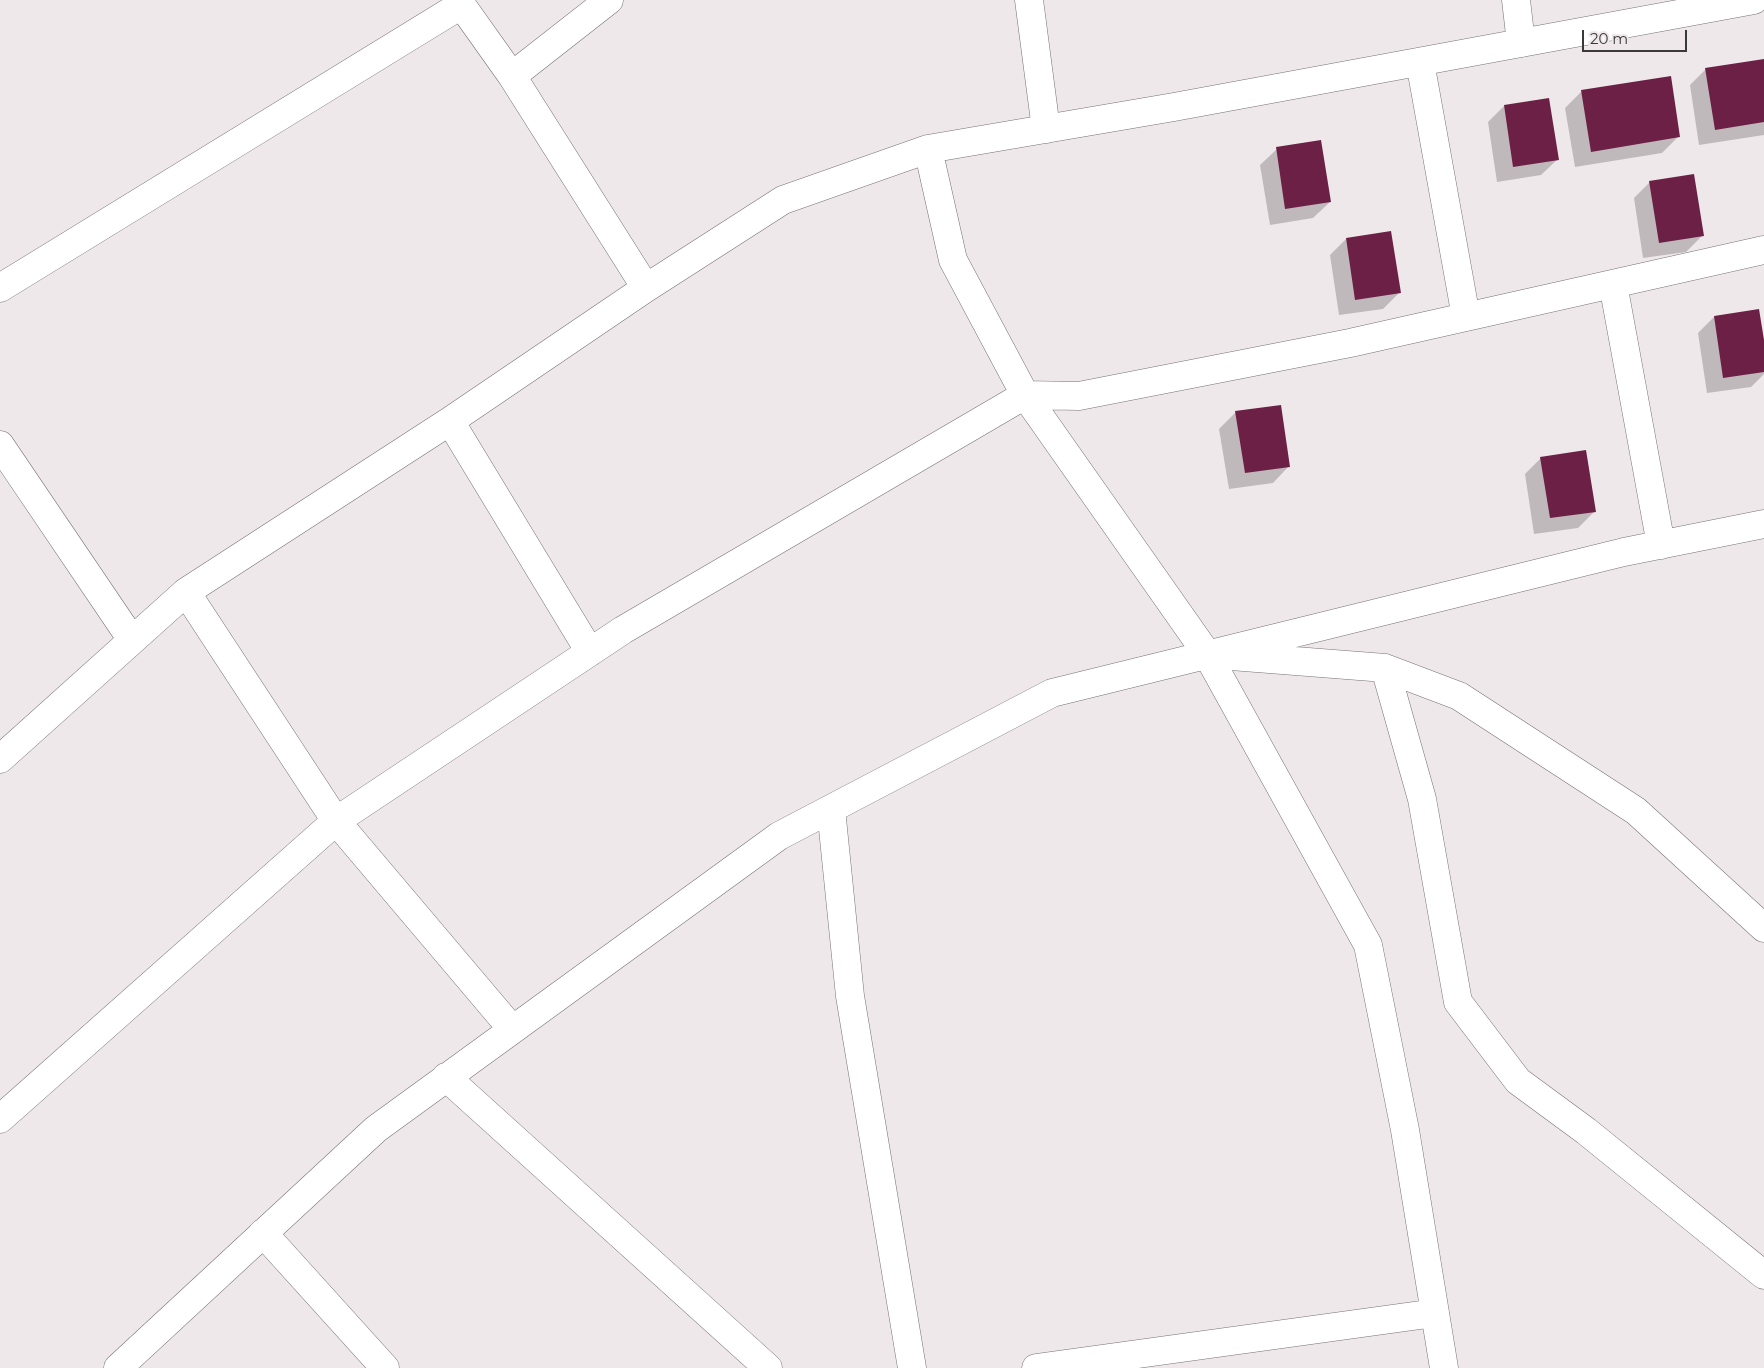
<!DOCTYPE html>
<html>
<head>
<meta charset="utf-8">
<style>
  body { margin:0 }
  #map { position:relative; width:1764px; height:1368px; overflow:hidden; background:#efe8ea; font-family:Montserrat,sans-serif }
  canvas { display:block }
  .scale { position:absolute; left:1582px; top:30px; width:105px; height:22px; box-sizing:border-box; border:2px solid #3b3839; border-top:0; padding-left:6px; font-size:15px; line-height:18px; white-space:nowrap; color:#3b3839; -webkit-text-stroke:4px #efe8ea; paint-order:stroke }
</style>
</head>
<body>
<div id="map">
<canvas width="1764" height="1368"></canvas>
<div class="scale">20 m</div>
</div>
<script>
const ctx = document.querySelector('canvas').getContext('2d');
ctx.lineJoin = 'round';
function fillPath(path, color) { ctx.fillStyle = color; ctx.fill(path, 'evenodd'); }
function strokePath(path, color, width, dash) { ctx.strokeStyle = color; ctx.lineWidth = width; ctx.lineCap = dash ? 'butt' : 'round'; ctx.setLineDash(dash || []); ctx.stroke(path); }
fillPath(new Path2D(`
  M1764,60V135L1699,145L1690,85L1706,69Z
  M1670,78L1678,137L1662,153L1575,167L1565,108L1581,92Z
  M1504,106L1558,159L1541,175L1497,182L1488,122Z
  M1277,149L1330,202L1313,218L1270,225L1260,165Z
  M1650,182L1702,236L1686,252L1643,258L1634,198Z
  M1346,239L1399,293L1383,309L1339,315L1330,255Z
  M1714,317L1764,348V374L1751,387L1707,393L1698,333Z
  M1236,412L1289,466L1273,483L1229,489L1219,429Z
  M1541,458L1594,512L1578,528L1534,534L1525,474Z`), '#0003');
fillPath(new Path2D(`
  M1764,59V122L1715,130L1705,68Z
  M1671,76L1680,137L1591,152L1581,90Z
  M1549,98L1559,160L1513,167L1504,105Z
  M1321,140L1331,202L1285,209L1276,147Z
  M1694,174L1704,236L1659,243L1649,181Z
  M1391,231L1401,293L1355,300L1346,238Z
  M1759,309L1764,340V372L1723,378L1714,316Z
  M1281,405L1290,467L1245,473L1235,411Z
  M1586,450L1596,512L1550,518L1540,457Z`), '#6c2045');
const minor = new Path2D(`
  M458,0L512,76L646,288
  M1029,0L1046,129
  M1516,0L1521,43
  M1420,62L1466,317
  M512,76L609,0
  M928,149L953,260L1025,395L1207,654L1368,945L1405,1130L1444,1368
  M1613,284L1661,545
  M0,288L461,5
  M450,421L590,652
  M0,445L132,640
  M186,592L336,821L512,1029
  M1231,656L1385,668L1459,696L1636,811L1764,928
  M1385,668L1422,799L1458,1002L1518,1081L1586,1131L1764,1275
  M0,759L186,592L450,421L646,288L783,200L928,149L1174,107L1754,0
  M831,809L850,996L912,1368
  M446,1077L768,1368
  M0,1119L336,821L623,630L1025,395L1079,396L1350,343L1764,250
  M263,1233L385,1368
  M118,1368L376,1129L779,836L1052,693L1624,552L1764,524
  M1036,1368L1435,1313`);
strokePath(minor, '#787174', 29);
strokePath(minor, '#fff', 28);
</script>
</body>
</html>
